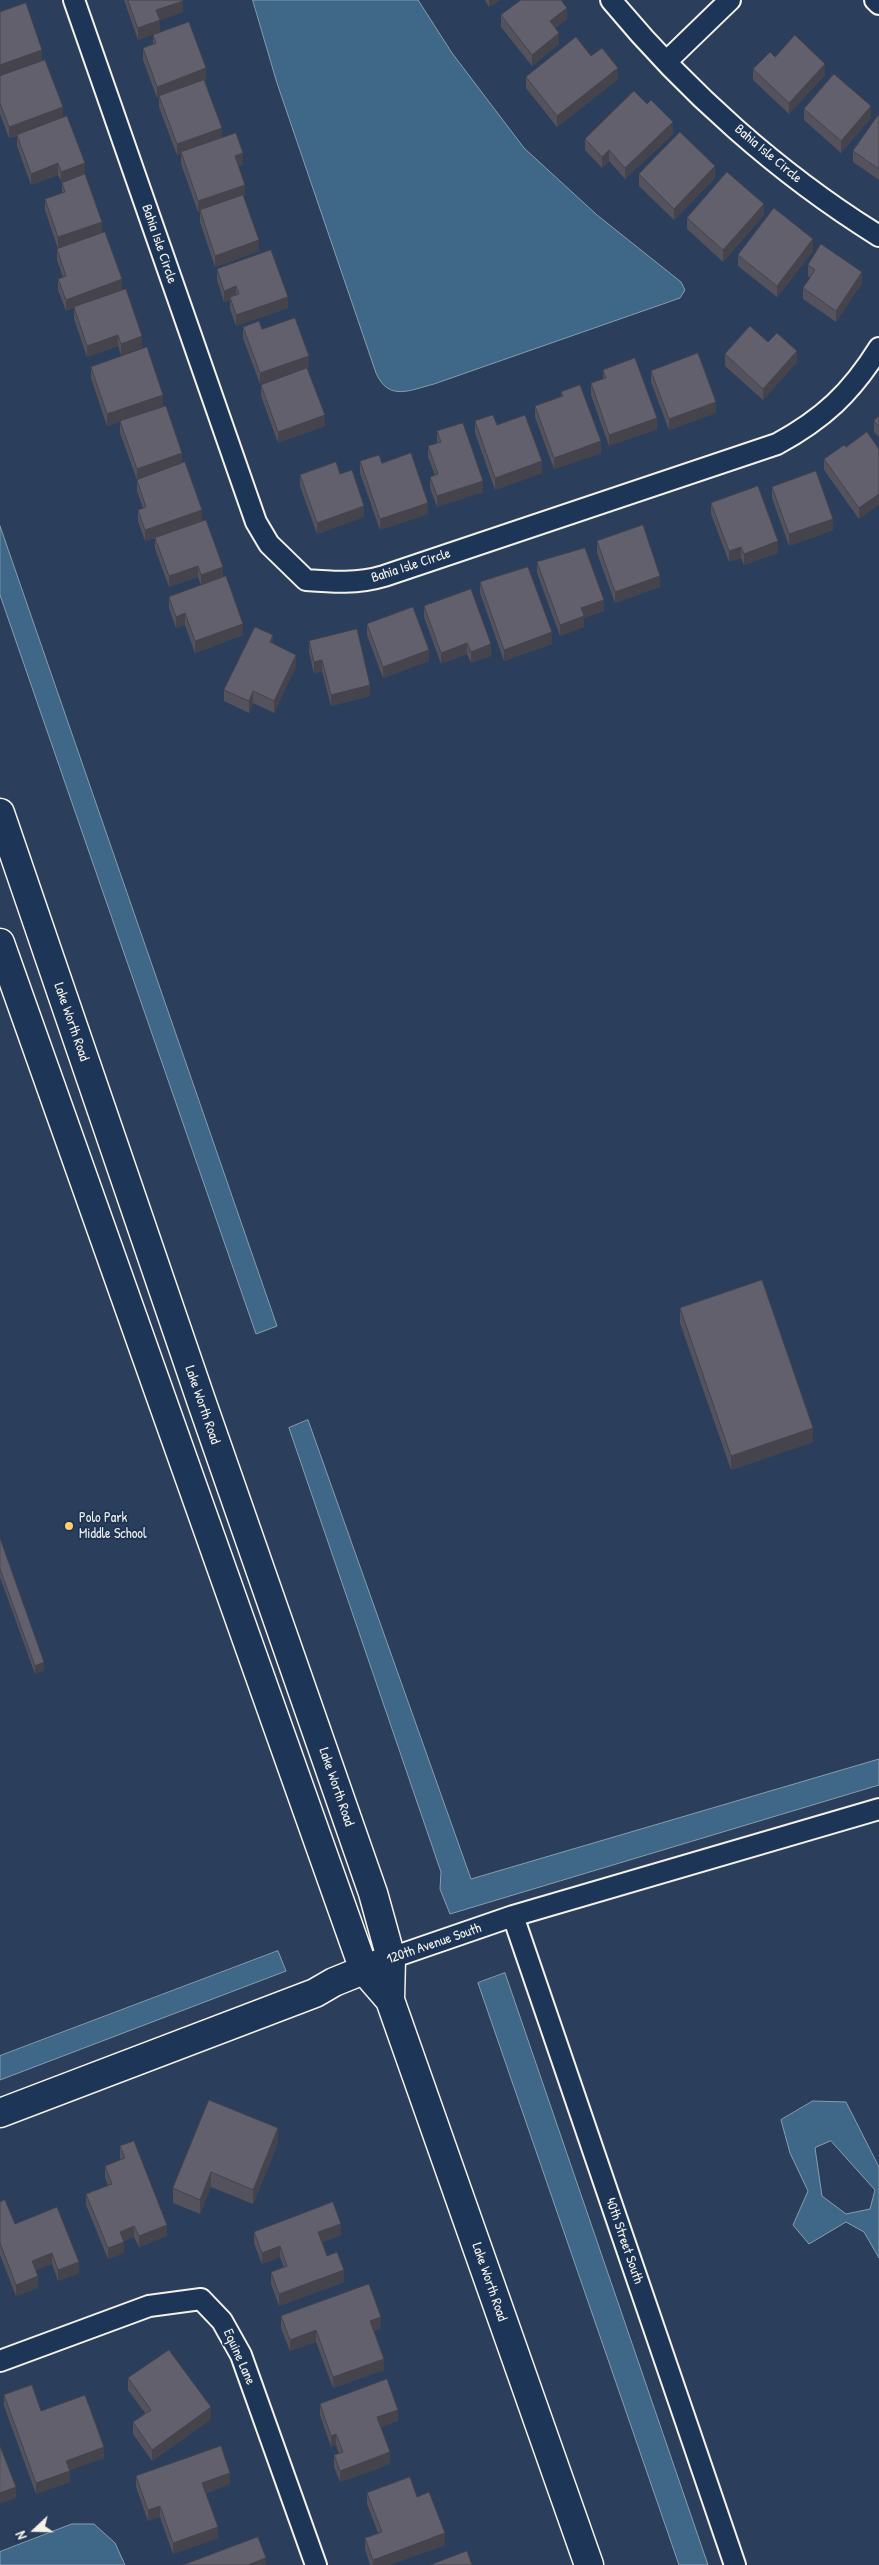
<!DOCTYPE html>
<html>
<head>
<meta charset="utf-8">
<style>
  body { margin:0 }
  #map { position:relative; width:879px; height:2565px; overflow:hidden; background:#2b3e5b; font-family:"Patrick Hand",sans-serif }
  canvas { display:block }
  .north { position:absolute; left:10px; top:2505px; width:50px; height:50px; -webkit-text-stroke:4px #1d3557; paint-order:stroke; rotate:249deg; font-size:14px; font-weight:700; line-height:20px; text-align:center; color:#f4f1e8 }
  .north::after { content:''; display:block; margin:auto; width:18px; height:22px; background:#f4f1e8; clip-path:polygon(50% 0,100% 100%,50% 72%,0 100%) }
</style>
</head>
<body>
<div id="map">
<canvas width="879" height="2565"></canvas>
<div class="north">N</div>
</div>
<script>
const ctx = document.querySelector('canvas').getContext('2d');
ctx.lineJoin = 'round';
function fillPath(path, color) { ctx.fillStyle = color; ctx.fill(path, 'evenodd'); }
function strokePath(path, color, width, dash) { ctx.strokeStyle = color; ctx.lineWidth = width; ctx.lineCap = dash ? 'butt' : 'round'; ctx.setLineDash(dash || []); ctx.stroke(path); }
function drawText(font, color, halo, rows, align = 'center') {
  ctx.font = font + ' "Patrick Hand",sans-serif'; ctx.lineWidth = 4; ctx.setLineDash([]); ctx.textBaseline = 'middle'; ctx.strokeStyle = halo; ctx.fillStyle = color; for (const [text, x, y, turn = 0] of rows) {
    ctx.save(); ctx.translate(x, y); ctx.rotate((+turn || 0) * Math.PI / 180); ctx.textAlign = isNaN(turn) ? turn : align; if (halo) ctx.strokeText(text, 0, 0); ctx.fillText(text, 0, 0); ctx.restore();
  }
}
const water = new Path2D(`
  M253,0H418L452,53L524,148L597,215L681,282L685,290L680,298L434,384C410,390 389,402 376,373L277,83Z
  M0,526L277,1326L256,1334L0,595Z
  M308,1420L471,1879L879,1759V1785L450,1914L440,1889L441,1872L289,1428Z
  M278,1951L286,1971L0,2080V2056Z
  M505,1973L708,2565H679L478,1983Z
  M813,2101L846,2102L879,2167V2258L864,2232L846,2222L809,2244L793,2225L808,2191L790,2153L781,2120ZM831,2141L875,2190L870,2209L846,2214L822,2196L815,2148Z
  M72,2524H94L115,2543L125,2565H0V2552Z`);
fillPath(water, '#3f6787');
strokePath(water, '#879eae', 1);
const street = new Path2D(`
  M74,0L256,522L269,544L306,580C332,582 358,584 384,576L777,444C823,419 851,393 879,348
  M611,0C686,91 779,174 879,236
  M875,0L879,4
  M667,61L730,0
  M513,1916L735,2565
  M391,1958L513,1916L879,1809
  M0,2361L149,2306L201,2299L222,2321L241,2355L316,2565`);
const secondary = new Path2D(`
  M0,813L202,1403L373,1893L391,1958L390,2000L589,2565
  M0,943L364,1970L390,2000
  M0,2113L315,1993L334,1982L381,1963`);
strokePath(street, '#f4f1e8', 24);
strokePath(secondary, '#f4f1e8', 31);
strokePath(street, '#1d3557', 20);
strokePath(secondary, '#1d3557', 28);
fillPath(new Path2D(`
  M124,0H183V12L160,20V32L138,40Z
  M485,0H500L489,7Z
  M501,15L567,19L555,28L559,44L532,66L501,27Z
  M153,35L206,80H205L222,138L243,164L238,166L245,196H243L259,251L215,267L200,222V212H198L181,164V154L177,155L159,107V97L157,98L143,60V48L153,45Z
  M775,57L825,75L789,114L753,80V69Z
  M42,61L85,175L102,233L142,347L121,355L118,346L87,357L74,319V308L66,311L58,290V279L63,277L57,260V249H58L45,210V199L62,193V183L58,175L31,185L17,146V136L9,138L0,114V76Z
  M526,77L618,79L557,127L526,88Z
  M804,109L871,118L841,153L804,120Z
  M879,114V180L853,162V151Z
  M673,134L625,179L609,161L602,168L585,150V139Z
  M639,174L715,178L674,220L639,186Z
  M764,215L723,262L687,229V218Z
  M813,251L777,297L738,266V255Z
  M808,265L862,283L836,322L803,299V288L810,278L808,276Z
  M217,269L288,308L236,326L230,309V300L224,302L217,280Z
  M243,327L262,329L309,367L260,384L243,338Z
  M768,342L797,362L763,400L725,366V354Z
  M91,367L163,406L107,426L91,378Z
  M603,370L657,429L609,446L591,395V383L603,379Z
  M651,371L716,413L669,430L651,382Z
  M261,385L325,426L278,443L261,396Z
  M561,392L601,453L554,469L535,417V406L561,396Z
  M879,416V437L874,432V421Z
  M120,421L182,463L202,521L243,635L195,653L185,625L176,628L169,608V597L201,585L198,577L169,587L155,549V538L145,541L138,521V510L143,508L137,491V480L120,433Z
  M475,421L497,425L542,473L495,490L475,433Z
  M437,431L483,492L437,507L430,488V477L435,475L428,457V446L437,443Z
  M867,432L859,519L824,470V459L846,447Z
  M360,461L382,463L428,514L380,530L360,473Z
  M340,474L364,517L317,534L300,486V475Z
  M772,487L833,530L789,546L772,498Z
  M711,503L778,553L744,565L741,558L729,562L711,514Z
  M597,541L660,587L615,603L597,553Z
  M537,562L604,611L584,618V627L560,636L537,573Z
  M480,582L552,644L504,661L480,593Z
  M424,606L491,656L471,663L467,654L441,664L424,617Z
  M367,624L429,661L383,678L367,635Z
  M309,641L370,696L331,706L322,671L314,674L309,652Z
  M273,643L296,666L274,713L253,703L249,713L224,701V690Z
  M680,1308L813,1442L731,1470L680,1323Z
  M0,1538L44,1670L35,1674L0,1577Z
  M278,2143L253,2204L211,2187L200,2214L173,2203V2188Z
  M120,2146L167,2236L139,2247L134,2237L124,2241V2253L108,2259L86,2205V2194L108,2186L105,2178V2166L121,2160L120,2158Z
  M0,2202L15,2224L79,2273L58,2281L52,2264L36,2270L38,2288L16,2296L0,2255Z
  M254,2232L341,2235L322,2242L327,2256L344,2282L279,2306L271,2284V2272L284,2268L280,2257L262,2264L254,2243Z
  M281,2316L381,2328L374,2331L384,2370L333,2388L316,2342L290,2351L281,2328Z
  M128,2378L211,2419L152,2461L133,2434V2422L145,2413L128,2390Z
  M4,2395L41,2411L104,2458L69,2470L70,2482L36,2494L4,2406Z
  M320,2404L398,2421L380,2427L390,2464L340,2482L334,2467V2455L339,2454L336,2445L331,2447L320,2415Z
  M136,2476L230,2484L206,2493L218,2538L173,2554L160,2517L148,2521L136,2487Z
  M367,2493L445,2545L389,2565H370L365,2549V2538L378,2533L367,2504Z`), '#54535d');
fillPath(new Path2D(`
  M489,0H500L489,7Z
  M183,1V12L156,22V10Z
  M567,8V19L550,32V21Z
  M160,20V32L138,40V28Z
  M559,33V44L532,66V55Z
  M42,50V61L0,76V65Z
  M825,64V75L789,114V103Z
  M206,68V80L157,98V87Z
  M618,68V79L557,127V116Z
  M871,106V118L841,153V141Z
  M63,107V118L9,138V127Z
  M673,122V134L625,179V168Z
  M222,128V139L177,155V144Z
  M609,150V161L602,168V157Z
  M243,153V164L235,168V156Z
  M58,163V175L31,185V174Z
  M85,163V175L61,183V172Z
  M715,166V178L674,220V209Z
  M245,185V196L198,212V201Z
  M764,204V215L723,262V250Z
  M102,222V233L58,249V237Z
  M813,239V251L777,297V286Z
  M259,240V251L215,267V256Z
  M862,272V283L836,322V311Z
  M122,279V291L66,311V300Z
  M236,286V298L230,297V300L224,302V291Z
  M288,297V308L236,326V315Z
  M118,335V346L87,357V346Z
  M142,336V347L121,355V344Z
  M797,351V362L763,400V389Z
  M309,356V367L260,384V373Z
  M163,395V406L107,426V414Z
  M716,402V413L669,430V419Z
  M325,415V426L278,443V432Z
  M657,418V429L609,446V435Z
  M601,441V453L554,469V458Z
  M182,453V464L137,480V469Z
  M542,461V473L495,490V478Z
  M483,481V492L437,507V496Z
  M879,494V505L859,519V508Z
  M428,503V514L380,530V519Z
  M364,506V517L317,534V523Z
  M202,510V521L145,541V530Z
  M833,519V530L789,546V534Z
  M778,541V553L744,565V554Z
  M741,547V558L729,562V551Z
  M198,566V577L169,587V576Z
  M223,567V578L201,586V575Z
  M660,576V587L615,603V592Z
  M604,600V611L584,618V627L560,636V625L581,608Z
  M185,613V625L176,628V617Z
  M243,624V635L195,653V641Z
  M552,632V644L504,661V650Z
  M273,635V646L270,642Z
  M467,643V654L441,664V653Z
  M491,644V656L471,663V652Z
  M429,650V661L383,678V667Z
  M296,655V666L274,713V701Z
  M322,660V671L314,674V662Z
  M370,685V696L331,706V695Z
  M253,691V703L249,713V701Z
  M813,1428V1442L731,1470V1456Z
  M44,1662V1670L35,1674V1666Z
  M278,2128V2143L253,2204V2190Z
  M211,2172V2187L200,2214V2200Z
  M341,2224V2235L318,2243V2232Z
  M167,2225V2236L139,2247V2236Z
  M134,2226V2237L120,2243V2232Z
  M124,2242V2253L108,2259V2248Z
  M280,2246V2257L262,2264V2253Z
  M52,2253V2264L32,2272V2261Z
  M79,2262V2273L58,2281V2270Z
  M344,2270V2282L279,2306V2294Z
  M38,2276V2288L16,2296V2285Z
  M381,2317V2328L370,2332V2321Z
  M316,2330V2342L290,2351V2340Z
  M384,2359V2370L333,2388V2377Z
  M211,2407V2419L152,2461V2450Z
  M398,2410V2421L377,2429V2417Z
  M336,2434V2445L331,2447V2436Z
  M104,2447V2458L66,2472V2461Z
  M390,2452V2464L340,2482V2471Z
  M70,2471V2482L36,2494V2483Z
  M230,2473V2484L202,2494V2483Z
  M16,2487V2498L0,2504V2493Z
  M160,2506V2517L148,2521V2510Z
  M218,2527V2538L173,2554V2543Z
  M445,2533V2545L389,2565H373V2560Z
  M266,2558V2565H248Z`), '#45434c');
const building = new Path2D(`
  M128,0H183V1L156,10L160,20L138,28Z
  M521,0H561L567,8L550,21L559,33L532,55L501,15Z
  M26,3L42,50L0,65V12Z
  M189,22L206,68L157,87L143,48L156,43L153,35Z
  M795,35L825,64L789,103L753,69L770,52L775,57Z
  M576,37L591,56L602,48L618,68L557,116L526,77Z
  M45,60L63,107L9,127L0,103V76Z
  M834,74L871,106L841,141L804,109Z
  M204,80L222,128L177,144L159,96Z
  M634,91L647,104L651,100L673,122L625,168L609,150L602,157L585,139Z
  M879,114V169L853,151Z
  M67,116L85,163L61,172L58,163L31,174L17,135Z
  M680,132L715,166L674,209L639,174Z
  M236,133L243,153L235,156L245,185L198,201L181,152Z
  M727,172L764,204L723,250L687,218Z
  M85,174L102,222L58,237L45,199L65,192L62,183Z
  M243,195L259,240L215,256L200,210Z
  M774,208L813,239L777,286L738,255Z
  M105,232L122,279L66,300L58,279L66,276L57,249Z
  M821,244L862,272L836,311L803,288L815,270L808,265Z
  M271,250L288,297L236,315L230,297L239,294L236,286L224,291L217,269Z
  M126,289L142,336L121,344L118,335L87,346L74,307Z
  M295,318L309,356L260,373L243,327L259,321L262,329Z
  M750,326L768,342L777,333L797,351L763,389L725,354Z
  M147,347L163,395L107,414L91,367Z
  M698,353L716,402L669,419L651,371Z
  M635,358L657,418L609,435L591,383L606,378L603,370Z
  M307,368L325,415L278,432L261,385Z
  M580,385L601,441L554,458L535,406L563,396L561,392Z
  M166,406L182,453L137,469L120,421Z
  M493,415L497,425L525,415L542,461L495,478L475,421Z
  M879,416V426L874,421Z
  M463,423L483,481L437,496L430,477L438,474L428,446L441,442L437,431Z
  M867,432L879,449V494L859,508L824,459L844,445L846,447Z
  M411,453L428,503L380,519L360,461L379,455L382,463Z
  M185,462L202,510L145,530L138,510L146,507L137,480Z
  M336,462L340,474L352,470L364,506L317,523L300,475Z
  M816,471L833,519L789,534L772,487Z
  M758,486L778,541L744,554L741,547L729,551L711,503Z
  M206,520L223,567L201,575L198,566L169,576L155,538Z
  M643,525L660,576L615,592L597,541Z
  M585,548L604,600L581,608L584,616L560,625L537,562Z
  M528,567L552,632L504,650L480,582Z
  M226,576L243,624L195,641L185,613L176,617L169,597Z
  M471,589L491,644L471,652L467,643L441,653L424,606Z
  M413,607L429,650L383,667L367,624Z
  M255,627L273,635L270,642L296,655L274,701L253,691L249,701L224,690Z
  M357,629L370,685L331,695L322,660L314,662L309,641Z
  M762,1280L813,1428L731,1456L680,1308Z
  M0,1538L44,1662L35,1666L0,1569Z
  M209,2100L278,2128L253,2190L211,2172L200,2200L173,2188Z
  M134,2141L167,2225L139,2236L134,2226L120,2232L124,2242L108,2248L86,2194L112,2184L105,2166L125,2158L120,2146Z
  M5,2200L15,2224L57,2207L79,2262L58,2270L52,2253L32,2261L38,2276L16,2285L0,2243V2202Z
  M333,2202L341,2224L318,2232L327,2256L337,2252L344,2270L279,2294L271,2272L287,2266L280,2246L262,2253L254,2232Z
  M369,2284L381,2317L370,2321L384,2359L333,2377L316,2330L290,2340L281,2316Z
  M169,2350L211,2407L152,2450L133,2422L151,2410L128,2378Z
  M387,2379L398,2410L377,2417L390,2452L340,2471L334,2455L343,2452L336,2434L331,2436L320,2404Z
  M32,2385L41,2411L85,2395L104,2447L66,2461L70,2471L36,2483L4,2395Z
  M0,2446L16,2487L0,2493Z
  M221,2446L230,2473L202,2483L218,2527L173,2543L160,2506L148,2510L136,2476Z
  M410,2477L417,2497L429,2492L445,2533L373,2560L365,2538L382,2532L367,2493Z
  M258,2537L266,2558L248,2565H183Z
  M467,2551L472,2565H430Z`);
fillPath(building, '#62606c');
strokePath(building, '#45434c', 1);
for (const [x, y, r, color] of [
  [69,1526,5,"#ffd166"]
]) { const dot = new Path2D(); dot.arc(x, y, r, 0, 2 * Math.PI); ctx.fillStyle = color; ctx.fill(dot); strokePath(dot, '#1d3557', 2); }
drawText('14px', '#f4f1e8', '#1d3557', [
  ["Bahia Isle Circle",768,154,40],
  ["Bahia Isle Circle",159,244,71],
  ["Bahia Isle Circle",411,566,-18],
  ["Lake Worth Road",71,1022,71],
  ["Lake Worth Road",202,1405,71],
  ["Lake Worth Road",336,1787,71],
  ["120th Avenue South",434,1944,-19],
  ["40th Street South",624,2241,71],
  ["Lake Worth Road",489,2282,71],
  ["Equine Lane",239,2357,66]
]);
drawText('14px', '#f4f1e8', '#1d3557', [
  ["Polo Park",79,1518],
  ["Middle School",79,1534]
], 'left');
</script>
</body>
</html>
